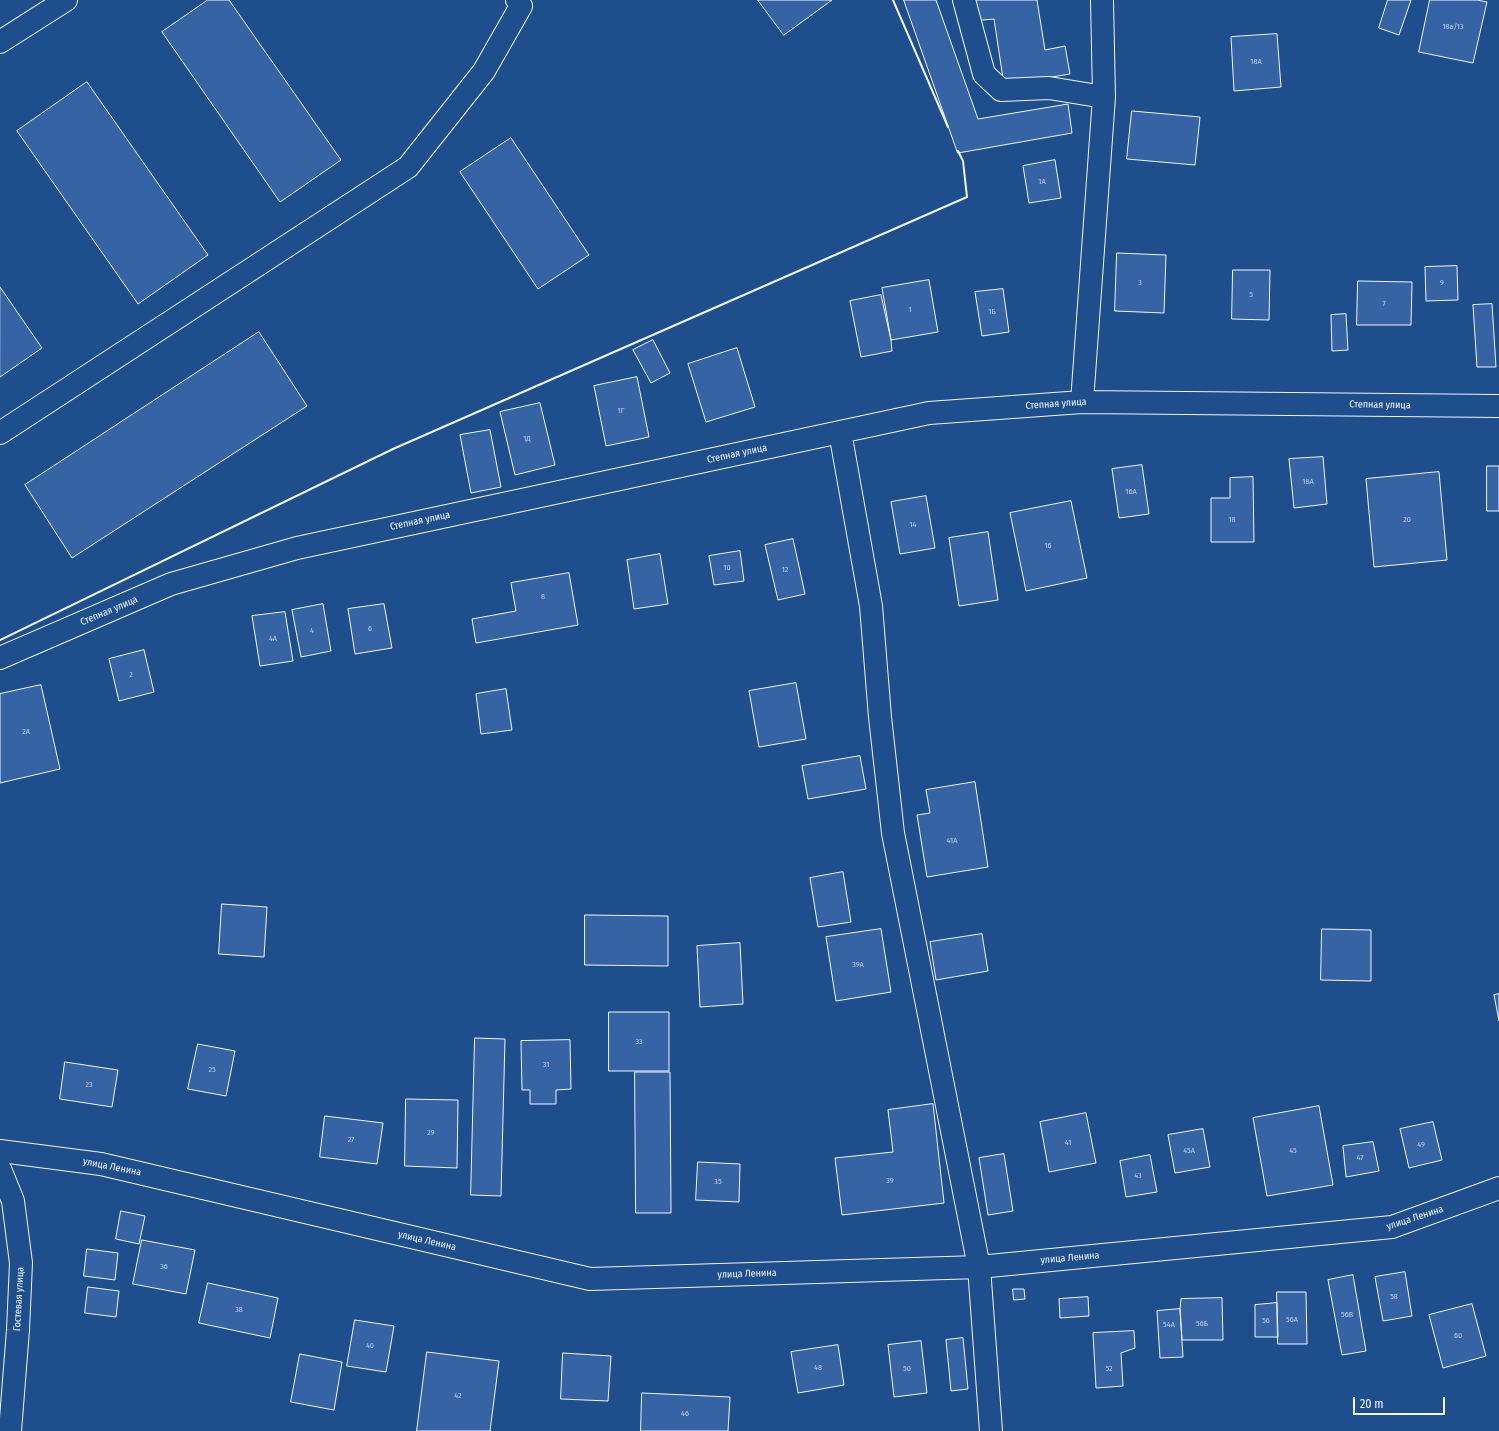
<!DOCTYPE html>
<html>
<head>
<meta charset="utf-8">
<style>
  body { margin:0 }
  #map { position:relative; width:1499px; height:1431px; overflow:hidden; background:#1f4e8c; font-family:"Fira Sans Condensed",sans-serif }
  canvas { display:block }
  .scale { position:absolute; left:1353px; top:1397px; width:92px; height:18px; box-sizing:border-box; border:2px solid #f2f6ff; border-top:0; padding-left:5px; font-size:12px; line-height:14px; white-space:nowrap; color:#f2f6ff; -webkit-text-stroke:3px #1f4e8c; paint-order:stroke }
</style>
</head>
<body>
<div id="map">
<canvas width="1499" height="1431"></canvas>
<div class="scale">20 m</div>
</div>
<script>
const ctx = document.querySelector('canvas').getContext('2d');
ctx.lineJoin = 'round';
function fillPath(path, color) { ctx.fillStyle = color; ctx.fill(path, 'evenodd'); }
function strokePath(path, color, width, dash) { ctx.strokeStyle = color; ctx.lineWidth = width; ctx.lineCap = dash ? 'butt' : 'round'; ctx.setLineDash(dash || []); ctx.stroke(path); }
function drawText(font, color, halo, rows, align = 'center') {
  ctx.font = font + ' "Fira Sans Condensed",sans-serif'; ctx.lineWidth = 3; ctx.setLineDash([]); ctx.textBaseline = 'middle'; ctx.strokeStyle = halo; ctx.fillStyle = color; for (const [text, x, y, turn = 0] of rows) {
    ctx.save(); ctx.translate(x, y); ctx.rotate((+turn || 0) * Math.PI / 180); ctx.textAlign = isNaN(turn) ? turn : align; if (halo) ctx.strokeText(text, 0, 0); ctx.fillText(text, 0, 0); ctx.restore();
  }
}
const building = new Path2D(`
  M208,0H229L341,160L280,202L162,32Z
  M758,0H832L784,35Z
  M904,0H936L978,119L1068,104L1072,133L958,153Z
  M969,0H1037L1045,50L1065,46L1070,74L1004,85L994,19L972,21Z
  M1388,0H1411L1399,35L1379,28Z
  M1430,0H1477L1487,2L1473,63L1419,52Z
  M1277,34L1281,87L1234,91L1231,37Z
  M87,82L208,255L138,304L17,131Z
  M1132,111L1200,117L1195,165L1127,159Z
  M511,138L589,255L538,289L460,172Z
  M1055,160L1061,198L1029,203L1023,166Z
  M1117,253L1166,255L1164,313L1115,311Z
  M1457,266L1458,300L1426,301L1425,267Z
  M1233,270H1270L1269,320L1232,319Z
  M929,280L938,332L891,340L882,288Z
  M1358,281L1412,282L1411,325H1357Z
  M0,287L42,348L0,377Z
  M1003,289L1009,332L982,336L975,292Z
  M881,295L891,340L892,351L861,357L850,301Z
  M1492,304L1496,367H1477L1473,305Z
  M1346,314L1348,350L1332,351L1331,315Z
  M259,332L307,406L72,558L25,485Z
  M653,340L670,373L651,383L633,350Z
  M737,348L755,407L706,422L688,364Z
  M637,377L649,437L606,446L594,386Z
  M540,403L555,465L515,475L500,412Z
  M490,430L501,487L471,493L460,435Z
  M1323,457L1327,504L1294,508L1289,459Z
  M1142,465L1149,514L1119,518L1112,469Z
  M1487,466H1499V511H1487Z
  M1439,472L1447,560L1374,567L1366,479Z
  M1253,477L1254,542H1211V498H1230V478Z
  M926,496L935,548L900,554L891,502Z
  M1071,501L1087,578L1026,591L1010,513Z
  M988,532L998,600L959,606L949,538Z
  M793,539L805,594L778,600L765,545Z
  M740,551L744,581L714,585L709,556Z
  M660,554L668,604L634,609L627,560Z
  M569,573L578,625L476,643L472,619L516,611L511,583Z
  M323,604L331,651L301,657L292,610Z
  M384,604L392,648L355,654L348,609Z
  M285,612L293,661L260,666L252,616Z
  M144,650L154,692L119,701L109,659Z
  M796,683L806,739L759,747L749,691Z
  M41,685L60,769L0,783V694Z
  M506,689L512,730L481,734L476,694Z
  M860,756L866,789L808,799L802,766Z
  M975,782L988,867L927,877L917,815L930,813L926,790Z
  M843,872L851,922L818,927L810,878Z
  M222,904L267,907L264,957L219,954Z
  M585,915L668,916V966L585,965Z
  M881,929L891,992L836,1001L826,937Z
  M1322,929L1371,930V981L1321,980Z
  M982,934L988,971L936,980L930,942Z
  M740,943L743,1004L700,1007L697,946Z
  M1499,994V1021L1494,995Z
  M609,1012H669V1071H609Z
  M475,1038L505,1039L501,1196L471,1195Z
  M570,1040L571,1089L556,1090V1104H530V1090H522L521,1041Z
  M198,1044L235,1051L226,1096L188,1089Z
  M65,1062L118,1070L112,1107L60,1099Z
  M635,1072H670L671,1213H636Z
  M406,1099L458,1100L457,1168L405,1166Z
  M933,1104L944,1203L842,1215L835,1158L893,1152L888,1110Z
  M1319,1106L1333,1185L1267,1196L1253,1118Z
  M1086,1113L1096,1163L1049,1172L1040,1122Z
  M325,1116L383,1123L377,1164L320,1157Z
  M1433,1122L1442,1160L1409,1168L1400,1129Z
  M1203,1129L1210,1167L1175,1173L1168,1135Z
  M1373,1142L1379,1171L1346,1177L1343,1146Z
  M1004,1154L1013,1211L988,1215L979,1158Z
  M1150,1155L1157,1192L1126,1197L1120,1161Z
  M698,1162L740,1164L739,1202L696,1200Z
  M121,1211L145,1216L139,1244L116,1239Z
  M142,1240L195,1250L186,1294L133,1284Z
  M87,1249L118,1253L115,1280L84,1276Z
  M1405,1272L1412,1316L1383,1321L1375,1277Z
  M1353,1275L1366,1351L1342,1355L1328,1280Z
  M208,1283L278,1298L270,1338L199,1323Z
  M88,1287L119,1291L116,1317L85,1313Z
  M1013,1289H1024L1025,1299L1014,1300Z
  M1277,1292H1306L1307,1344H1278Z
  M1088,1297L1089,1316L1060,1318L1059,1299Z
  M1222,1298L1223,1340H1182L1180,1309L1181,1299Z
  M1277,1303L1278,1337H1255V1305Z
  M1472,1304L1486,1356L1443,1368L1429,1315Z
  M1180,1309L1183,1357L1160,1358L1157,1311Z
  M355,1320L394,1326L386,1372L347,1366Z
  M1134,1331L1135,1348L1121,1353L1123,1386L1096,1388L1093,1333Z
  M963,1338L968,1389L951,1391L946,1340Z
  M921,1341L927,1393L894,1397L888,1345Z
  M838,1345L844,1385L798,1393L791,1352Z
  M427,1352L499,1361L490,1431H417Z
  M563,1353L611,1356L608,1401L561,1399Z
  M300,1354L342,1362L334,1410L291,1402Z
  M642,1393L730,1397L728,1431H641Z`);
fillPath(building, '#3563a3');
strokePath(building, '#f2f6ff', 1);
const minor = new Path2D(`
  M964,0L984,74L1001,90L1049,88L1104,97
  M0,42L66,0
  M1082,402L1104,97L1102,0
  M840,432L871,606L880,717L893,833L979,1267L991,1431
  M0,433L408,167L484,71L521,6L517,0
  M0,658L171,584L297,548L929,413L1082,402L1499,406
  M0,1151L101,1164L590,1279L979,1267L1392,1227L1499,1188`);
const major = new Path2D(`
  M0,1169L13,1201L21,1263L18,1330L10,1431`);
strokePath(minor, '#f2f6ff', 24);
strokePath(major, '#f2f6ff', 24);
strokePath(minor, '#1f4e8c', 22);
strokePath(major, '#1f4e8c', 22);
strokePath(new Path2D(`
  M893,0L948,127
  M0,640L393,449L967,197L963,161L958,151`), '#f2f6ff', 2);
drawText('8px', '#c3d1e8', null, [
  ["18а/13",1453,27],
  ["18А",1256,62],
  ["1А",1042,182],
  ["3",1140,283],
  ["9",1442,283],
  ["5",1251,295],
  ["7",1384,304],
  ["1",910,310],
  ["1Б",992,312],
  ["1Г",621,411],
  ["1Д",527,439],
  ["18А",1308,482],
  ["16А",1131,492],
  ["18",1232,520],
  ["20",1407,520],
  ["14",913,525],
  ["16",1048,546],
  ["10",727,568],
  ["12",785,570],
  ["8",543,597],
  ["6",370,629],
  ["4",312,631],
  ["4А",273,639],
  ["2",131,675],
  ["2А",26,732],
  ["41А",952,841],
  ["39А",858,965],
  ["33",639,1042],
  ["31",546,1065],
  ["25",212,1070],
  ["23",89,1085],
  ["29",431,1133],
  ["27",351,1140],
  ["41",1068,1143],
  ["49",1421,1145],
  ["45А",1189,1151],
  ["45",1293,1151],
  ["47",1360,1158],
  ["43",1138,1176],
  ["39",890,1181],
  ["35",718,1182],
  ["36",164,1267],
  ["58",1394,1297],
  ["38",239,1310],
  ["56В",1347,1315],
  ["56А",1292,1320],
  ["56",1266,1321],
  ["56Б",1202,1324],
  ["54А",1169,1325],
  ["60",1458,1336],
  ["40",370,1346],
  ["48",818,1368],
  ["50",907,1369],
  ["52",1109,1369],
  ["42",458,1396],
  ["46",685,1414]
]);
drawText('10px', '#f2f6ff', '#1f4e8c', [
  ["Степная улица",1056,404,-4],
  ["Степная улица",1380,405,1],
  ["Степная улица",737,454,-12],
  ["Степная улица",420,521,-12],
  ["Степная улица",109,611,-23],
  ["улица Ленина",112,1167,11],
  ["улица Ленина",1415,1218,-18],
  ["улица Ленина",427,1241,13],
  ["улица Ленина",1070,1258,-5],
  ["улица Ленина",747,1274,-2],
  ["Гостевая улица",19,1299,-87]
]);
</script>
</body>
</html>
